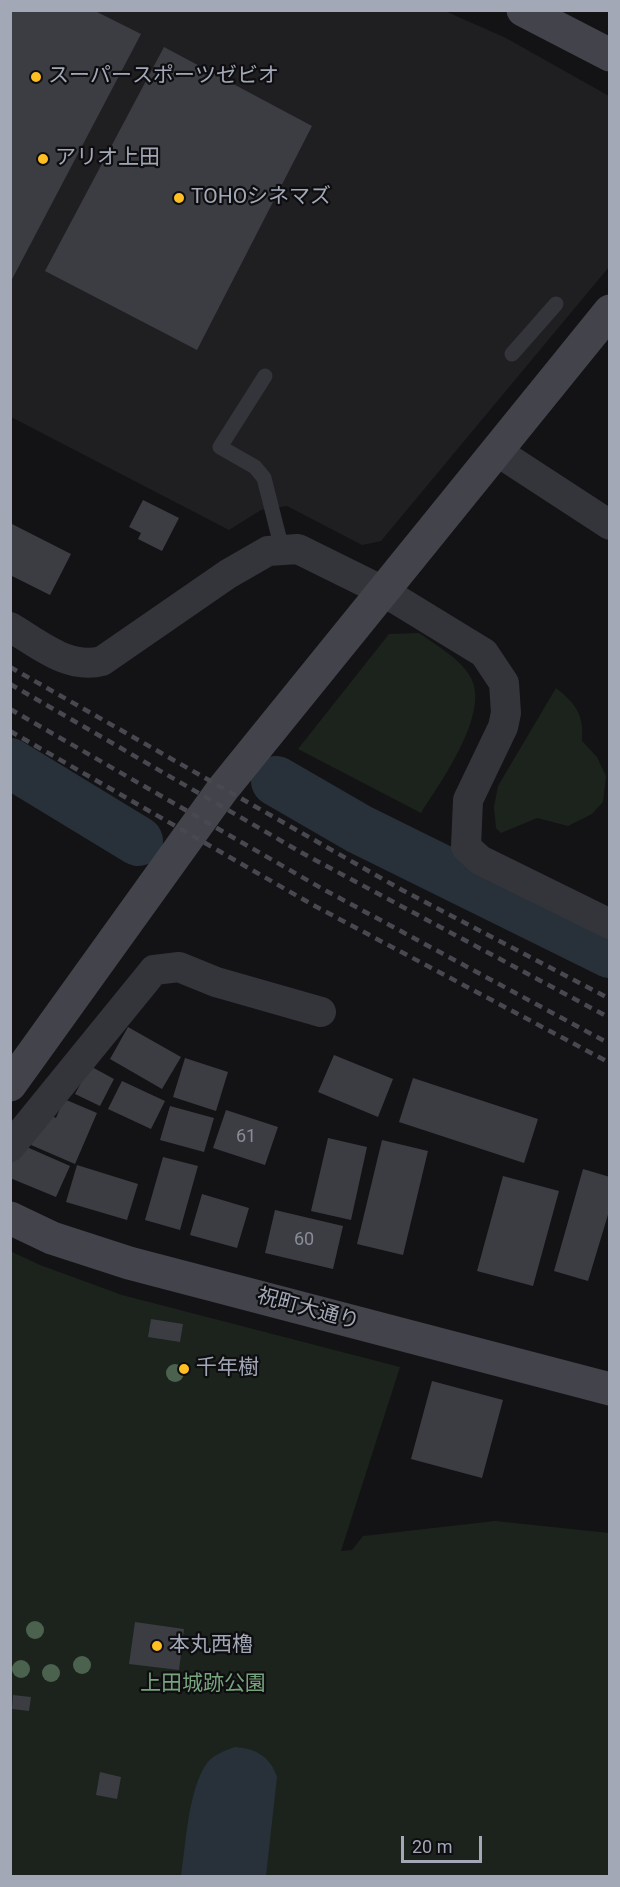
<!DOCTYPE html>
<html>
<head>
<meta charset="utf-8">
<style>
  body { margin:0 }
  #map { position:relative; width:620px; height:1887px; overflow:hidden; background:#131315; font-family:Roboto,sans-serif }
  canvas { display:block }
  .frame { position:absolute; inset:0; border:12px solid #a3a8b7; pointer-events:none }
  .scale { position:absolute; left:401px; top:1836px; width:81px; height:27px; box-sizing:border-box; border:3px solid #a3a8b7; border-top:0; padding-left:8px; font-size:18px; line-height:21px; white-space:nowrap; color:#a3a8b7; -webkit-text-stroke:4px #0e0e10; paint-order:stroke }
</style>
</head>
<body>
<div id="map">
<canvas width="620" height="1887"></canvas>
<div class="frame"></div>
<div class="scale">20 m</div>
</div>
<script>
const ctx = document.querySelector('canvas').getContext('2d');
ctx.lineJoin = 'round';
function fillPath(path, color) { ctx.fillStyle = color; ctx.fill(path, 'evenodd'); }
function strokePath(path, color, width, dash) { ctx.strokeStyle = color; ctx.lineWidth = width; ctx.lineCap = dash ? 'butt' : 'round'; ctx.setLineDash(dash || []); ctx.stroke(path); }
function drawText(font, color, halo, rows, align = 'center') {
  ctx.font = font + ' Roboto,"Noto Sans JP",sans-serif'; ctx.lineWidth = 4.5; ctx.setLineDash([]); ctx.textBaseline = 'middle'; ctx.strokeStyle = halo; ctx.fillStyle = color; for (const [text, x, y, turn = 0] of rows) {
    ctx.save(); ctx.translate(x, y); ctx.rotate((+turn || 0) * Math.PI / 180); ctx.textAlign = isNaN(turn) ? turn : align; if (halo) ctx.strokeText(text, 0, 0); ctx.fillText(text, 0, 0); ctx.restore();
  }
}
fillPath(new Path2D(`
  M10,11H445L506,38L609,96V267L381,541L362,545L287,506L261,510L229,530L11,417Z`), '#1f1f22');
fillPath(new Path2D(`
  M419,633C436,645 461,659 471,678C490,714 440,783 421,813L298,749L389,634Z
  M556,688C576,704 584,714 582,741L597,757L606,776L603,802L592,814L568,826L537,818L501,833L496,828L494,807L498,786Z
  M10,1251L40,1265L122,1295L400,1367L341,1551L352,1550L363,1536L495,1521L609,1533V1876H11Z`), '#1b231c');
fillPath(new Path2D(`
  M235,1747C256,1749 270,1756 277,1777L266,1876H181C186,1844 188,1790 207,1763C213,1755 226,1750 235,1747Z`), '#28313a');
strokePath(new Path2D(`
  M10,763L138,841
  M276,781L359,829L610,953`), '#28313a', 50);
fillPath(new Path2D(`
  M10,10H93L141,34L10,283Z
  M164,47L312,126L197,350L45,271Z
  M143,500L179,518L162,551L138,539L141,533L129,527Z
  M10,523L71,554L50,595L10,575Z
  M128,1027L181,1057L162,1089L110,1059Z
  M334,1055L393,1079L378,1117L318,1092Z
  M185,1058L228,1072L216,1111L173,1097Z
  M90,1066L114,1079L100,1106L75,1094Z
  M413,1078L538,1119L524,1163L399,1122Z
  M122,1081L165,1101L151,1129L108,1109Z
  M64,1099L97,1113L75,1164L31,1145L45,1113L56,1118Z
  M170,1106L214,1118L204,1152L160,1140Z
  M226,1110L278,1127L265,1165L213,1148Z
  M328,1138L367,1147L351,1220L311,1211Z
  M382,1140L428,1151L403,1255L357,1244Z
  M20,1144L70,1166L56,1197L10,1178V1165Z
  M163,1157L198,1166L180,1230L145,1220Z
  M77,1165L138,1184L127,1220L66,1202Z
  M583,1169L610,1177V1208L588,1281L554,1271Z
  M503,1176L559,1191L533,1286L477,1271Z
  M202,1194L249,1208L237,1248L190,1235Z
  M275,1210L343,1226L333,1269L265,1253Z
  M151,1319L183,1324L180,1342L148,1337Z
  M432,1381L503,1400L482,1478L411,1459Z
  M135,1622L184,1629L179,1670L129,1664Z
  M13,1695L31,1697L29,1711L12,1709Z
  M100,1772L121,1777L117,1799L96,1795Z`), '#3c3d43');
strokePath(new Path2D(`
  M512,354L556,304
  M265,376L220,447L255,467L264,478L282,549`), '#34353b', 15);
strokePath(new Path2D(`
  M498,452L610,525
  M10,627C39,644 68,670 102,661L228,574L268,551L298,549L381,590L484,653L504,683L506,713L503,727L468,800L466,847L480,860L610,924
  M10,1147L154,970L179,967L216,982L321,1012`), '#34353b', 30);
strokePath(new Path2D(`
  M523,10L610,55
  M10,1085L222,790L610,311
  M10,1218L52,1238L129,1263L610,1389`), '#42434b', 33);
strokePath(new Path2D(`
  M10,667L402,890L610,999
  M10,684L304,854L610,1018
  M10,709L321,888L610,1044
  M10,731L313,905L610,1063`), '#474850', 4.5, [8, 6]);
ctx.fillStyle = '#4b634e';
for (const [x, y] of [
  [175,1373],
  [35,1630],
  [82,1665],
  [21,1669],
  [51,1673]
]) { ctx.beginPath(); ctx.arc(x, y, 9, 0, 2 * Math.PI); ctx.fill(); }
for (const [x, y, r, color] of [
  [36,77,6,"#ffbe21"],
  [43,159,6,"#ffbe21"],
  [179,198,6,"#ffbe21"],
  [184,1369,6,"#ffbe21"],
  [157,1646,6,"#ffbe21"]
]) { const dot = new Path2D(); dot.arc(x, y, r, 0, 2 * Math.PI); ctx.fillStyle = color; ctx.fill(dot); strokePath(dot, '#0e0e10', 2); }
drawText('18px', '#898d9a', null, [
  ["61",246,1137],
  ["60",304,1240]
]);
drawText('21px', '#a3a8b7', '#0e0e10', [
  ["スーパースポーツゼビオ",48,77],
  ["アリオ上田",55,159],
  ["TOHOシネマズ",191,198],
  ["千年樹",196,1369],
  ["本丸西櫓",169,1646]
], 'left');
drawText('21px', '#a3a8b7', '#0e0e10', [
  ["祝町大通り",308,1310,15]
]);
drawText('21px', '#78a47d', '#0e0e10', [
  ["上田城跡公園",203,1685]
]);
</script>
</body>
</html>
